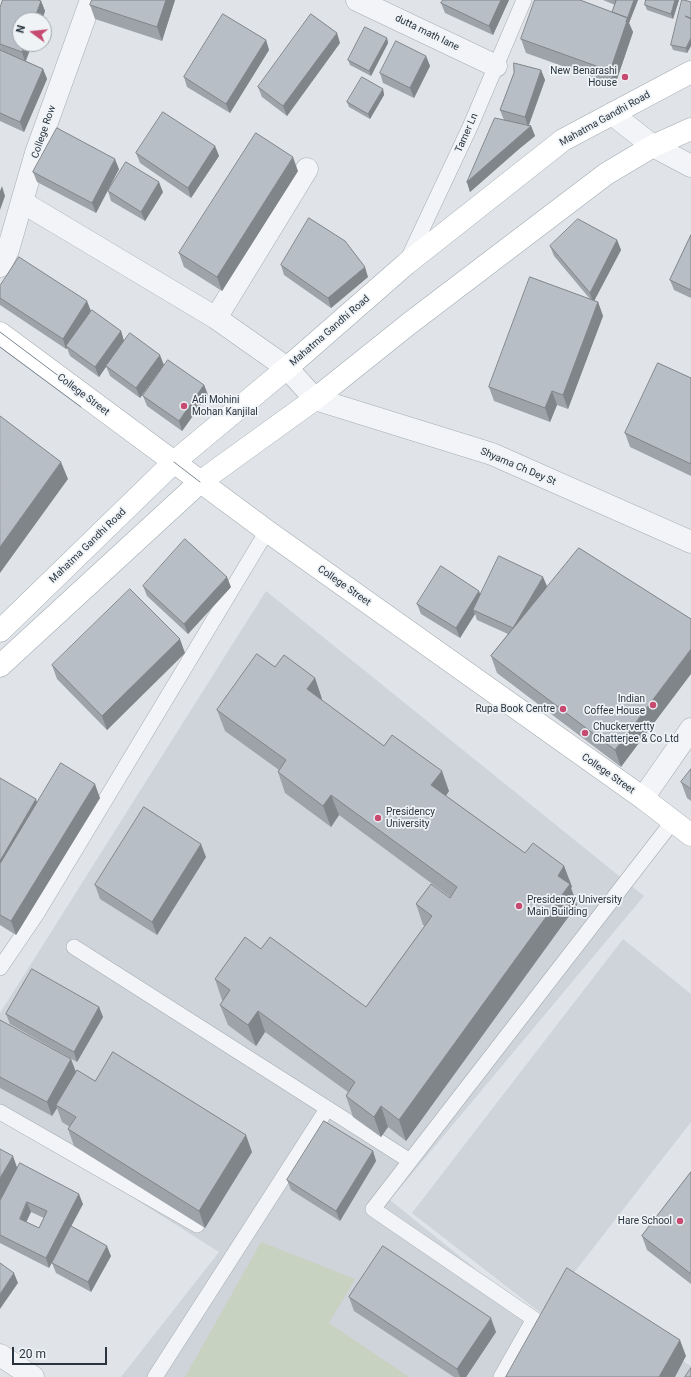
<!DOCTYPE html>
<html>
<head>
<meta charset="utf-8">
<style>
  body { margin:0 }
  #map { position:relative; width:691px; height:1377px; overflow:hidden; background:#e0e4e8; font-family:Roboto,sans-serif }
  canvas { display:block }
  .north { position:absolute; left:12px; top:12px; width:40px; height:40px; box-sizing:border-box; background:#eff3f6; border:1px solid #a0a7ad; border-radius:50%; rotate:285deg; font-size:11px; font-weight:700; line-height:16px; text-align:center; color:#29343f }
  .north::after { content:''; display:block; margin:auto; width:14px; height:18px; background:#c74b71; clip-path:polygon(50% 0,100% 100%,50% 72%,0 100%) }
  .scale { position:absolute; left:12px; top:1347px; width:95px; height:18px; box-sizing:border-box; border:2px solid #29343f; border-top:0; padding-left:5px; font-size:12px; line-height:14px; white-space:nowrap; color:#29343f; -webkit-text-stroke:3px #eff3f6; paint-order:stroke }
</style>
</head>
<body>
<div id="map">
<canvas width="691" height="1377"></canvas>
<div class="north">N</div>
<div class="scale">20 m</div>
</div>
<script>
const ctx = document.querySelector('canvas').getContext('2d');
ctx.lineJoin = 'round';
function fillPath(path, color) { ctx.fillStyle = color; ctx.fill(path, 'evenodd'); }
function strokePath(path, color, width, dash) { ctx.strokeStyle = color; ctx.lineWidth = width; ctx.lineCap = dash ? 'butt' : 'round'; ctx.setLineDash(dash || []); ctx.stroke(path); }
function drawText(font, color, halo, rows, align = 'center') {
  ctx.font = font + ' Roboto,sans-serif'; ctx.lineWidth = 3.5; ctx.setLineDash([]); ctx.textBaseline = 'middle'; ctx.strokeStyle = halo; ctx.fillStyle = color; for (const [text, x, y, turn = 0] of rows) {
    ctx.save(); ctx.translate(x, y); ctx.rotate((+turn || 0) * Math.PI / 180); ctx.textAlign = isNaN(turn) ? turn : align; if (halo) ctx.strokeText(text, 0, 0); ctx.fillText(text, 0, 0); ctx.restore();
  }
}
fillPath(new Path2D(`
  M266,591L644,896L390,1200L561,1338L589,1303L691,1366V1377H121L219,1252L0,1114V1013Z
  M623,939L691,994V1122L542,1314L412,1213Z`), '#ced4da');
fillPath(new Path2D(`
  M261,1242L355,1279L329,1323L409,1377H185Z`), '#c8d2c1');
const service = new Path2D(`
  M407,261L470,127L524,0
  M74,947L410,1161
  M0,968L38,912L267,531
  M0,1112L197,1225
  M155,1377L327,1109
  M501,1377L534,1319L373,1209L673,821`);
const minor = new Path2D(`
  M357,0L496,66
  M612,114L653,146L691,166
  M22,202L216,318L307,169
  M0,266L8,250L36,153L91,0
  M216,318L287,368L315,399L492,454L691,542
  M643,798L691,729
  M0,1355L33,1377`);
const secondary = new Path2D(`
  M0,333L267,531L643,798L691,835`);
const primary = new Path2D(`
  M0,631L174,462L287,368L406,264L563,140L691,72
  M0,666L200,482L315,399L410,323L606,174L653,146L691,129`);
strokePath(service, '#a5acb2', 16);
strokePath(minor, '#a5acb2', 23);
strokePath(secondary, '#a5acb2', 23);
strokePath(primary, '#a0abb3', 23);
strokePath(service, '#f2f4f7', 15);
strokePath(minor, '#f2f4f7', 22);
strokePath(secondary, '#fff', 22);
strokePath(primary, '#fff', 22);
strokePath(new Path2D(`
  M0,332L88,398
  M0,347L81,407
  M174,462L200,482`), '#7a8691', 1);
fillPath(new Path2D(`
  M175,0L162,41L95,19L90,5Z
  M443,0H509L493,35L445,13L441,3Z
  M603,0H638L629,23L633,32L615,85L526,53L521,39L612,12L615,5Z
  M646,0H679L673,19L647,10L645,5Z
  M41,1L45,11L26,61L43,69L47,79L24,132L0,121V8Z
  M691,2V46L687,53L673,50L671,45Z
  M387,38L388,43L371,76L350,65L348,60Z
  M266,40L269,50L230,113L187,87L184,77Z
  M340,43L287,116L262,97L258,87Z
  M426,56L430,66L414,98L383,83L380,73Z
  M541,70L545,80L529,125L531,126L535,136L519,149L470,192L467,182L504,120L500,110Z
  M383,89L384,95L370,119L349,107L347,102Z
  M215,146L219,156L191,198L140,163L136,153Z
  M119,169L96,213L37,182L33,172Z
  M298,171L222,291L184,267L179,253Z
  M108,191L163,192L145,221L111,201Z
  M691,235V298L674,290L670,280Z
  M617,240L621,250L594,301L598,302L603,316L568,409L557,405L550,422L494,401L489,387L590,299L554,256L550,246Z
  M281,265L368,277L331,308L284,275Z
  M0,286L91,311L87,318L121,331L124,341L99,377L70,356L67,348L66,349L0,305Z
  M164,365L140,398L110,376L106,366Z
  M691,378V476L630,447L625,433Z
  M204,385L208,395L182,431L147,406L143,396Z
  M579,548L621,767L497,673L491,656L508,634L477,620L475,614L460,638L421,614L417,604L480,594L547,586L546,589Z
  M143,586L231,587L188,634L147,596Z
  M185,653L107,730L57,679L52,665Z
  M275,667L315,678L322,699L321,700L384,746L449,791L446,796L525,853L564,866L572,887L571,888L577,905L406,1141L388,1127L381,1137L353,1117L346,1096L348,1092L265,1032L256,1046L228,1025L220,1005L223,1000H222L215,979L261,949L366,1007L425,926L423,925L416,904L450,898V897L339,815L331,827L285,793L278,772L279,770L225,731L217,710Z
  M0,778L37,803L100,798L16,935L0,925Z
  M681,782L691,789V801L687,798Z
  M206,857L157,935L100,899L95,885Z
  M99,1007L103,1017L77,1062L10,1024L6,1014Z
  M0,1020L76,1072L252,1152L205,1228L74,1146L68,1129L70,1127L62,1122L57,1108L52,1116L0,1088Z
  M373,1151L376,1161L340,1221L291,1190L287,1180Z
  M17,1169L83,1204L71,1226L111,1256L91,1292L56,1273L52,1263L56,1254L49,1268L0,1243V1201ZM31,1212L44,1218L39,1228L26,1222Z
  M691,1172V1284L647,1250L642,1236Z
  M349,1297L496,1332L466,1377H454L354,1311Z`), '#9da3a9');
fillPath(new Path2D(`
  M166,0H175L162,41L157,27Z
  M501,0H509L493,35L489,26Z
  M634,0H638L629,23L633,32L615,85L610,71Z
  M675,0H679L673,19L671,14Z
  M41,1L45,11L42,20H34Z
  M337,33L340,43L287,116L283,106Z
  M387,38L388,43L371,76L369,71Z
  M691,38V46L687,53L686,48Z
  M266,40L269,50L230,113L226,104Z
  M25,44H32L25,62L22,52Z
  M426,56L430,66L414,98L410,88Z
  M43,69L47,79L24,132L20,122Z
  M541,70L545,80L528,127L525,117Z
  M383,89L384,95L370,119L368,114Z
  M531,126L535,136L519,149L470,192L467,182L516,139Z
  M215,146L219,156L191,198L188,188Z
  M293,157L298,171L222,291L217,277Z
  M115,159L119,169L96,213L92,203Z
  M159,182L163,192L145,221L141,212Z
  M2,186L5,196L0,210V191Z
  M617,240L621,250L593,303L590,293Z
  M365,267L368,277L331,308L328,298Z
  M87,301L91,311L67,347L66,346L67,348L66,349L63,339Z
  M598,302L603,316L568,409L563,395Z
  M121,331L124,341L99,377L95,367Z
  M160,355L164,365L140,398L136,388Z
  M204,385L208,395L182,431L179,421Z
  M552,391L557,405L550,422L545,408Z
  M61,462L68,479L0,573V547Z
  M227,577L231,587L188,634L184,624Z
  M543,577L547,586L517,638L513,628Z
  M479,591L483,601L473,610L475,614L460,638L456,628Z
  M180,639L185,653L107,730L102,716Z
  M691,649V674L621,767L615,750Z
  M315,678L322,699L314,710L307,689Z
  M442,771L449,791L439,805L431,785Z
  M95,784L100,798L16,935L11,921Z
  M331,795L339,815L331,827L323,806Z
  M36,799L39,809L0,877V861Z
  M201,844L206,857L157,935L152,922Z
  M564,866L572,887L571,888L577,905L406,1141L399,1120Z
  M99,1007L103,1017L77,1062L74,1052Z
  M258,1011L265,1032L256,1046L248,1025Z
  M71,1059L76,1072L56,1105L57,1108L52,1116L47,1102Z
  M381,1106L388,1127L381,1137L374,1117Z
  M246,1135L252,1152L205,1228L199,1211Z
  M373,1151L376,1161L340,1221L336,1211Z
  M13,1156L18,1170L0,1200V1178Z
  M79,1194L83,1204L49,1268L46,1258Z
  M27,1202L31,1212L23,1229L20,1219Z
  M107,1246L111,1256L91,1292L88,1282Z
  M14,1273L18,1283L0,1309V1294Z
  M491,1318L496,1332L466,1377H460L457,1369Z
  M680,1340L686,1356L675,1377H659Z`), '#80858a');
const building = new Path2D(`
  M3,0H38L41,1L34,20H20V44H25L22,52L0,44V8Z
  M92,0H166L157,27L90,5Z
  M443,0H501L489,26L441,3Z
  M535,0H580L628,18L610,71L521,39Z
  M615,0H634L626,22L628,18L612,12L616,1Z
  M646,0H675L671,14L645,5Z
  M682,0H684L691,2V18L685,16L691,19V38L686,48L671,45Z
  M223,14L266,40L226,104L184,77Z
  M311,14L337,33L283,106L258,87Z
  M365,27L387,38L369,71L348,60Z
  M396,41L426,56L410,88L380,73Z
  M0,50L43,69L20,122L0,113Z
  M514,63L541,70L525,117L500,110L514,73Z
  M362,77L383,89L368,114L347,102Z
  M163,112L215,146L188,188L136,153Z
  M495,118L531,126L516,139L467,182Z
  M57,128L115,159L92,203L33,172Z
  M256,133L293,157L217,277L179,253Z
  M126,162L159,182L141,212L108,191Z
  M309,218L345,241L365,267L328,298L281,265Z
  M578,219L617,240L590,293L550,246Z
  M691,235V290L670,280Z
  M19,257L87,301L63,339L0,298V286Z
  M530,277L598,302L563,395L552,391L545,408L489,387Z
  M92,310L121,331L95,367L66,346Z
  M130,333L160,355L136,388L106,366Z
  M168,360L204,385L179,421L143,396Z
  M658,363L691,378V464L625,433Z
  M0,416L61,462L0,547Z
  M185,539L227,577L184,624L143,586Z
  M579,548L691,619V649L615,750L491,656Z
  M499,556L543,577L513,628L473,610Z
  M441,566L479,591L456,628L417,604Z
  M130,589L180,639L102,716L52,665Z
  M257,654L275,667L284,655L315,678L307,689L384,746L392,735L442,771L431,785L525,853L533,843L564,866L558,876L570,884L399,1120L381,1106L374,1117L346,1096L355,1082L258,1011L248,1025L220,1005L230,990L215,979L245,937L261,949L270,937L366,1007L432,916L416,904L431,884L450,898L457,887L331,795L323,806L278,772L286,760L217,710Z
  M61,763L95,784L11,921L0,915V864Z
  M691,769V789L681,782Z
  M0,778L36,799L0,861Z
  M144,807L201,844L152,922L95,885Z
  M32,969L99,1007L74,1052L6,1014Z
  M0,1020L71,1059L47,1102L0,1077Z
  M113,1052L246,1135L199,1211L68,1129L76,1117L56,1105L77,1070L95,1081Z
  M324,1121L373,1151L336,1211L287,1180Z
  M0,1149L13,1156L0,1178Z
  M20,1163L79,1194L46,1258L0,1235V1201ZM27,1202L47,1211L39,1228L20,1219Z
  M691,1172V1274L642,1236Z
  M71,1226L107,1246L88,1282L52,1263Z
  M383,1246L491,1318L457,1369L349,1297Z
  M0,1263L14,1273L0,1294Z
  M567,1268L680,1340L659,1377H506Z
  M691,1368V1377H685Z`);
fillPath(building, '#b7bec5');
strokePath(building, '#80858a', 1);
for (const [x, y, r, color] of [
  [625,77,4,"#c74b71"],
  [184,406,4,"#c74b71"],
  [653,705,4,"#c74b71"],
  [563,709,4,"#c74b71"],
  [585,733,4,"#c74b71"],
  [378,818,4,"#c74b71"],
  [519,906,4,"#c74b71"],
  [680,1221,4,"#c74b71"]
]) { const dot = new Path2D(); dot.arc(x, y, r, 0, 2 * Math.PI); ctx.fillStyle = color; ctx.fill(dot); strokePath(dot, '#eff3f6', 1.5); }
drawText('10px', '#29343f', '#eff3f6', [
  ["dutta math lane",427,33,26],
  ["Mahatma Gandhi Road",605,119,-29],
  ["College Row",44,132,-71],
  ["Tamer Ln",467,133,-66],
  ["Mahatma Gandhi Road",330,331,-41],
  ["College Street",83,395,37],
  ["Shyama Ch Dey St",518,467,23],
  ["Mahatma Gandhi Road",88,546,-44],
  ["College Street",344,586,35],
  ["College Street",608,774,35]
]);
drawText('10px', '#29343f', '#eff3f6', [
  ["New Benarashi",617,71],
  ["House",617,83],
  ["Adi Mohini",192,400,"left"],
  ["Mohan Kanjilal",192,412,"left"],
  ["Indian",645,699],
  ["Coffee House",645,711],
  ["Rupa Book Centre",555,709],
  ["Chuckervertty",593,727,"left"],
  ["Chatterjee & Co Ltd",593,739,"left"],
  ["Presidency",386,812,"left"],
  ["University",386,824,"left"],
  ["Presidency University",527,900,"left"],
  ["Main Building",527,912,"left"],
  ["Hare School",672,1221]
], 'right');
</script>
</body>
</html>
